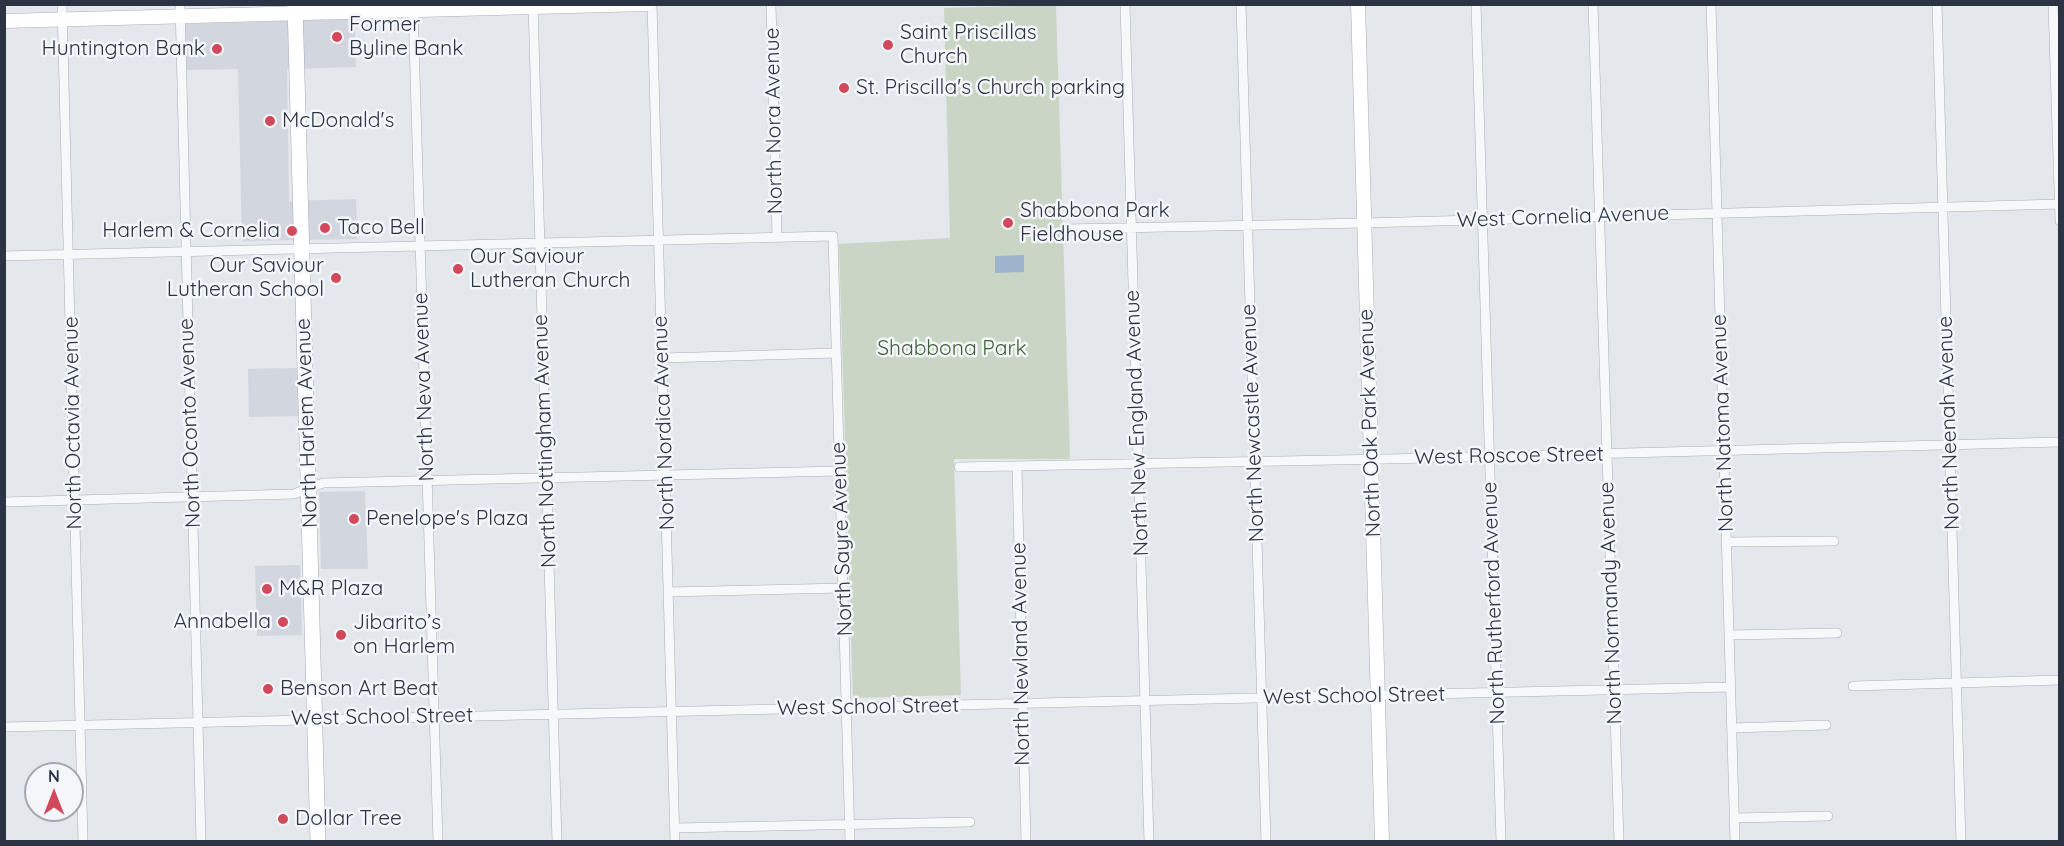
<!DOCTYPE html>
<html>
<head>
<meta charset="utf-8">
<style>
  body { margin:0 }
  #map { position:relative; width:2064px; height:846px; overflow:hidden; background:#e4e7ec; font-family:Quicksand,sans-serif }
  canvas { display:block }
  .frame { position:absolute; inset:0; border:6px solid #2b3445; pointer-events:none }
  .north { position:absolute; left:24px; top:762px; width:60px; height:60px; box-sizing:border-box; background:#f4f6f9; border:2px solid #a4a8b1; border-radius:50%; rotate:0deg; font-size:16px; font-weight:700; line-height:24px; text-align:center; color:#2b3445 }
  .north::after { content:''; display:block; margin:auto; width:21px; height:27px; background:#d1495b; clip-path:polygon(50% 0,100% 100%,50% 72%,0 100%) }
</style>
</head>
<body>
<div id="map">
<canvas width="2064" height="846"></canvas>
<div class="frame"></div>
<div class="north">N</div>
</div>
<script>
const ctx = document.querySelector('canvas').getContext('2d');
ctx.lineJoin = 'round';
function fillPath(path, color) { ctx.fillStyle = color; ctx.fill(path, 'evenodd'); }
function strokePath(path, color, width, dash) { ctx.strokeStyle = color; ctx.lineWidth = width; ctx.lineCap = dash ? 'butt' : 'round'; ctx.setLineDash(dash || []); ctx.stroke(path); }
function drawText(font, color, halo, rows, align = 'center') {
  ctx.font = font + ' Quicksand,sans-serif'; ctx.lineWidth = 5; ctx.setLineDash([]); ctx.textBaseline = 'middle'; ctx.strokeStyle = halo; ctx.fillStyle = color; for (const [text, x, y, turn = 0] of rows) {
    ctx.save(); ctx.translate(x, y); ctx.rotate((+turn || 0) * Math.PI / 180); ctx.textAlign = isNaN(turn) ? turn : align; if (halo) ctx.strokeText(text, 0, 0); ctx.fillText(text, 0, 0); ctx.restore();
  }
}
fillPath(new Path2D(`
  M355,19L356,67L287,69L289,201L356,199L357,239L242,241L238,69L186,70L185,24Z
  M298,368L299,416L249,417L248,369Z
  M365,491L368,569H321L319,492Z
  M300,565L302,635L257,636L255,566Z`), '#d2d6de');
fillPath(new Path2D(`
  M1056,5L1070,459H954L961,695L853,698L839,244L950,238L944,8Z`), '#c9d6c5');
fillPath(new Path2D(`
  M1024,255V272L995,273V256Z`), '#9fb4cc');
const street = new Path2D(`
  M62,4L83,842
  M180,4L201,842
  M533,4L557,842
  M652,4L675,842
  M771,4L777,237
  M1125,4L1149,842
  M1241,4L1266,842
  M1476,4L1501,842
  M1593,4L1619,842
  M1711,4L1735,842
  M1937,4L1961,842
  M2053,4L2060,221
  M413,7L438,842
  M1066,229L1365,223L2060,204
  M4,256L833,236L850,842
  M662,358L836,353
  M1017,466L1026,842
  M959,467L1388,459L2060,442
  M4,502L294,494L323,483L840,471
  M1727,542L1834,541
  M668,592L843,588
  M1729,635L1837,633
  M1853,686L2060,680
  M4,727L1731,687
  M1732,728L1826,725
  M1735,818L1828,816
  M675,828L970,822`);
const secondary = new Path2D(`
  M1358,4L1382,842
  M4,21L647,4`);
const primary = new Path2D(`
  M295,4L318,842`);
strokePath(street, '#a9aeb7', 10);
strokePath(secondary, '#a9aeb7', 15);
strokePath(primary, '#a3abb8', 16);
strokePath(street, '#f7f8fa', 9);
strokePath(secondary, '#fff', 14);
strokePath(primary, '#fff', 15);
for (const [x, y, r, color] of [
  [337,37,6,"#d1495b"],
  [888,45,6,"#d1495b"],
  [217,49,6,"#d1495b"],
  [844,88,6,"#d1495b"],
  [270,121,6,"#d1495b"],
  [1008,223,6,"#d1495b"],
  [325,228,6,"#d1495b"],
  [292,231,6,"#d1495b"],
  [458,269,6,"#d1495b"],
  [336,278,6,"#d1495b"],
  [354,519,6,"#d1495b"],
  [267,589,6,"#d1495b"],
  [283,622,6,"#d1495b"],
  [341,635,6,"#d1495b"],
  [268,689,6,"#d1495b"],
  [283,819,6,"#d1495b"]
]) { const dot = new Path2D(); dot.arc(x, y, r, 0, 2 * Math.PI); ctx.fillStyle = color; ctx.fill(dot); strokePath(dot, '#f4f6f9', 2); }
drawText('21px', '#2b3445', '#f4f6f9', [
  ["Former",349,25],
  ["Byline Bank",349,49],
  ["Saint Priscillas",900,33],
  ["Church",900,57],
  ["Huntington Bank",205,49,"right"],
  ["St. Priscilla's Church parking",856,88],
  ["McDonald's",282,121],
  ["Shabbona Park",1020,211],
  ["Fieldhouse",1020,235],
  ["Taco Bell",337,228],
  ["Harlem & Cornelia",280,231,"right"],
  ["Our Saviour",470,257],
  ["Lutheran Church",470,281],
  ["Our Saviour",324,266,"right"],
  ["Lutheran School",324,290,"right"],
  ["Penelope's Plaza",366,519],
  ["M&R Plaza",279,589],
  ["Annabella",271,622,"right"],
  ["Jibarito’s",353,623],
  ["on Harlem",353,647],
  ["Benson Art Beat",280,689],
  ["Dollar Tree",295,819]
], 'left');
drawText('21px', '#2b3445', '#f4f6f9', [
  ["North Nora Avenue",774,121,-91],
  ["West Cornelia Avenue",1563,217,-2],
  ["North Neva Avenue",424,387,-92],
  ["North Octavia Avenue",73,423,-91],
  ["North Oconto Avenue",190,423,-92],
  ["North Harlem Avenue",307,423,-92],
  ["North Nordica Avenue",664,423,-92],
  ["North New England Avenue",1137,423,-92],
  ["North Newcastle Avenue",1253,423,-92],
  ["North Oak Park Avenue",1370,423,-92],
  ["North Natoma Avenue",1723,423,-92],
  ["North Neenah Avenue",1949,423,-92],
  ["North Nottingham Avenue",545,441,-92],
  ["West Roscoe Street",1509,456,-1],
  ["North Sayre Avenue",842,539,-92],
  ["North Rutherford Avenue",1494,603,-92],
  ["North Normandy Avenue",1611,603,-92],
  ["North Newland Avenue",1021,654,-91],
  ["West School Street",1354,696,-1],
  ["West School Street",868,707,-1],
  ["West School Street",382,717,-1]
]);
drawText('21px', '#3f6138', '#f4f6f9', [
  ["Shabbona Park",952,349]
]);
</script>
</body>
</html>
